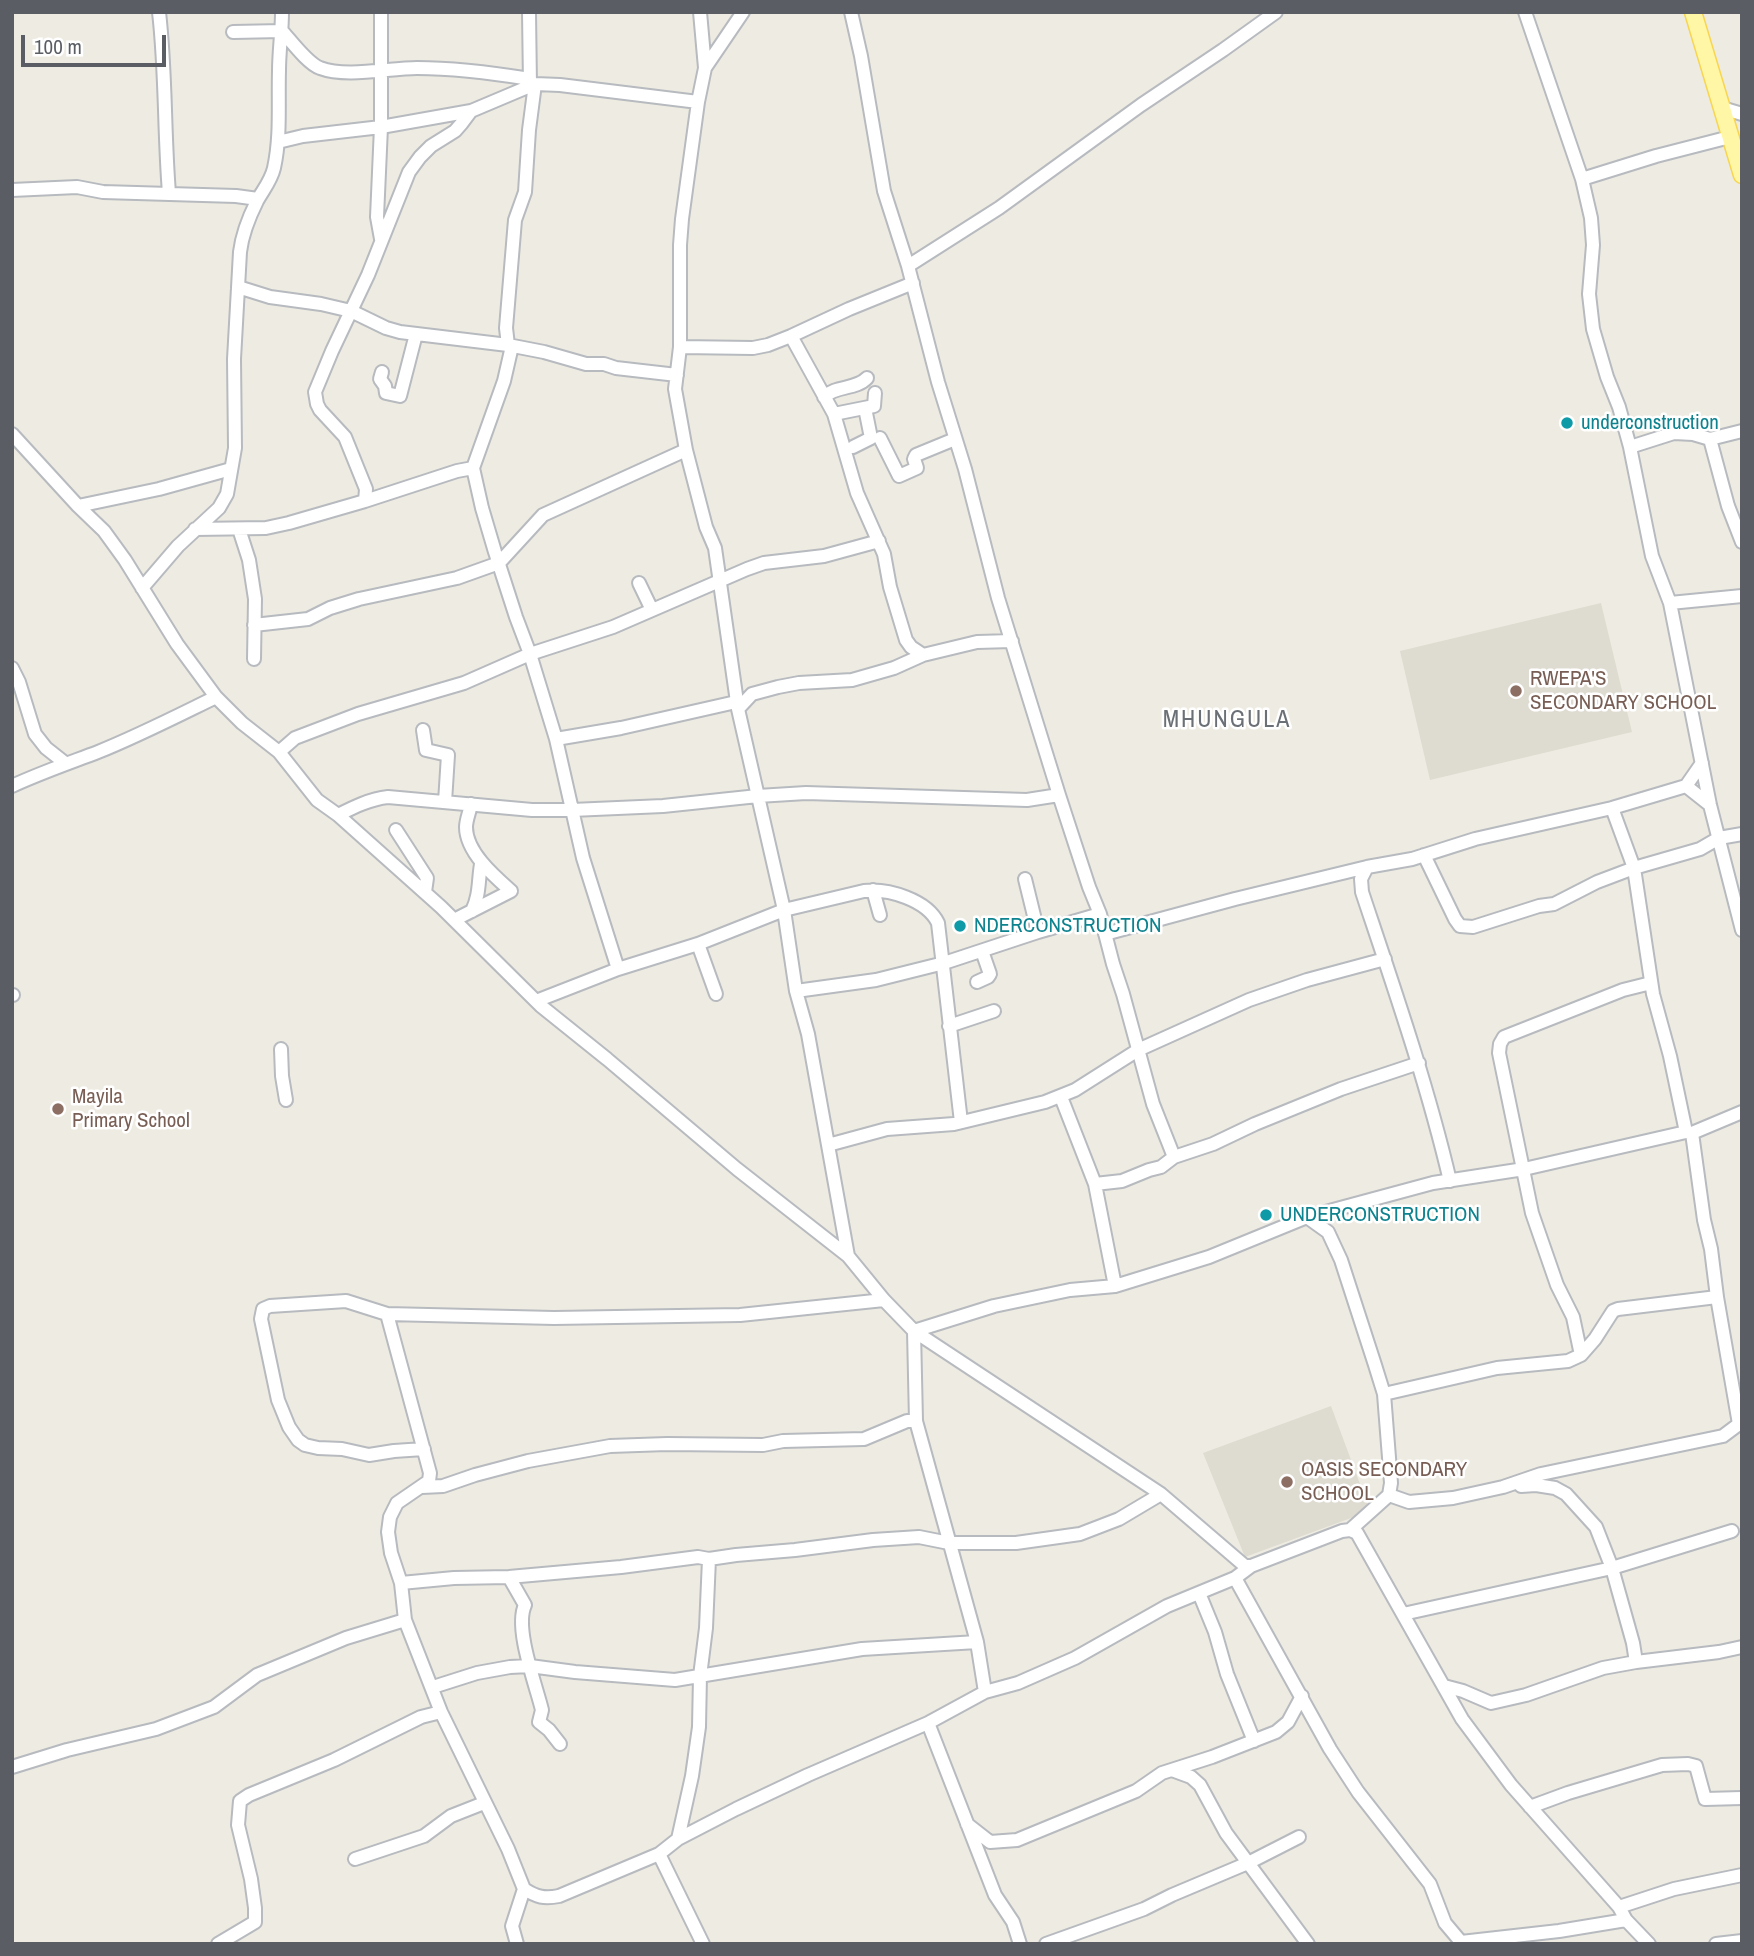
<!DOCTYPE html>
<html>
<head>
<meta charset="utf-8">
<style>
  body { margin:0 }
  #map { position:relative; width:1754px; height:1956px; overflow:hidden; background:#eeece2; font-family:"Archivo Narrow",sans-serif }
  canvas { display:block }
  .frame { position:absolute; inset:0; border:14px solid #5a5e64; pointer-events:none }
  .scale { position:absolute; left:21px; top:35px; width:145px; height:32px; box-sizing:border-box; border:4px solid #5a5e64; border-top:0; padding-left:9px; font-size:21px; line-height:24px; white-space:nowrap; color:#5a5e64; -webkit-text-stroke:5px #fff; paint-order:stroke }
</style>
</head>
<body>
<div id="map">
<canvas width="1754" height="1956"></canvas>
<div class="frame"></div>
<div class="scale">100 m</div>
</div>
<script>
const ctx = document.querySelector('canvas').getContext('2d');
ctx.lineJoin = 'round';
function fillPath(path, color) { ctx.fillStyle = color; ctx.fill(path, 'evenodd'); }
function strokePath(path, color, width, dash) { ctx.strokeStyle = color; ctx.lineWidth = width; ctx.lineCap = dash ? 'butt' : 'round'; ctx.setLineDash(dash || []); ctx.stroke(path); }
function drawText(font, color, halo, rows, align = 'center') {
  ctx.font = font + ' "Archivo Narrow",sans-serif'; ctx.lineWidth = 5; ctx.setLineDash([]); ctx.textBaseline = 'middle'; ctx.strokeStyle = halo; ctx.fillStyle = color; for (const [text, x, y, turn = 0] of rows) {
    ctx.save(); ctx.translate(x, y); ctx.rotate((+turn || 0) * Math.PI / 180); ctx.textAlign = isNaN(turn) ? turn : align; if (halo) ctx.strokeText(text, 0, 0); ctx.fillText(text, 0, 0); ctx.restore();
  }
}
fillPath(new Path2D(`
  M1601,603L1632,732L1430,780L1400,651Z
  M1331,1406L1370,1511L1245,1557L1203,1453Z`), '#dedbd1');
const minor = new Path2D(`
  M159,12C166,72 164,132 169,193
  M381,12V127L377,217L381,239
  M529,12L530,85
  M700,12L705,68L698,102L682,219L680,245V347L675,389L686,450L706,527L715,548L738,709L784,910L796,991L808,1034L848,1256
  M851,12L861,56L884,191L908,266L938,382L965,469L998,598L1059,795L1089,887L1100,914L1113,964L1123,994L1153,1104L1174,1157
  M1525,12L1582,179L1591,218L1593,245L1589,294L1593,329L1607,377L1619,407L1630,447L1652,556L1670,603L1710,805L1742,930
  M233,32L282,31C291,41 308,64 320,68C346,78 389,68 417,68C454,68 493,73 530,79
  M705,68L743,12
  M1722,108L1742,114
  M278,142L303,136L381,127L471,111L535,84L560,85L698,102
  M1582,179L1656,156L1730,137
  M12,190L77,187L103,192L236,196L258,199
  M908,266L999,208L1141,105L1223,50L1276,12
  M238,287L270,297L321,304L351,311L386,328L400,332L508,345L544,352L586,364H604L616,368L677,375
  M791,336L834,414L857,493L884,554L890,587L906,640L911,647L923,655
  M508,345L506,328L515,220L525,192L529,130L535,84
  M512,346L504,381L473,468L482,508L495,552L516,617L530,654L556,739L583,858L618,969
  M680,347L753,348L768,345L791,336L849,309L913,283
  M382,372L380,379L385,386L386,393L400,396L416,334
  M824,397C836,385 856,390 867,378
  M834,414L874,406L875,393
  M12,434L78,506L104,531L125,560L177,644L216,697L242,723L279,752L317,800L338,815L441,907L541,1006L607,1059L737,1169L848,1256L884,1300L914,1331L1161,1494L1245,1566H1251L1342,1531L1350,1530L1357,1533L1462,1719L1511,1785L1619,1907L1626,1920L1649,1944
  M880,438L899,476L917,468L914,459L916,455L955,439
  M1710,439L1728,506L1742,542
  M853,447L871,438L865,408
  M1630,447L1674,433L1693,434L1710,439L1742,431
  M365,501L366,489L345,437L320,410L317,404L315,392L332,351L368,275L409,172L420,157L431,146L455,131L462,123L471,111
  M78,506L159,489L231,469
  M195,529L266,528L289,523L365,501L457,471L473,468
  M239,529L249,560L255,599L254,659
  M639,583L652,610
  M142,588L178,546L219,508L227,494L235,448L234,359L240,252C242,235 249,217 257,201C263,190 271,181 274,168C281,136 278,103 279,71C279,51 282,32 282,12
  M1670,603L1742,596
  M254,625L308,619L330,608L359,599L457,578L499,563L543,515L686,450
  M12,668L19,682L35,734L46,748L65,763
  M738,709L752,694L778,687L799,683L852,680L894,668L923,655L977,642L1012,641
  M423,730L426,750L448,755L445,802
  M556,739L621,728L736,702
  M279,752L295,738L358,714L464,683L530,654L613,627L747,569L764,563L824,556L879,541
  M12,786C40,773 69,763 98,752C138,736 177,716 216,697
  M1686,786L1710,805
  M1612,808L1634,868L1653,994L1670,1056L1686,1132
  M338,815C354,807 370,799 388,797L532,810H572L663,806L758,796L806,793L1027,800L1059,795
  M396,830L427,878L425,892
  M1424,855L1455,919L1460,926L1473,927L1539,906L1554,904L1597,882L1634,868L1700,849L1719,838L1742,834
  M1367,867L1361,879L1362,892C1394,988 1427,1083 1450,1181
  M1025,879L1038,932
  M873,890L880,915
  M472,911C480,894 478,882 481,864
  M454,920L511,891C494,876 466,852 466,827C466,820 470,811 471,804
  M1105,934L1235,899L1367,867L1412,859L1475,839L1612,808L1686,786L1702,763
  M698,944L716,994
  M977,982L988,977L990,974L982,951
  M796,991L876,980L944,963L1038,932L1100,914
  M12,995H13
  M536,1001L618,969L698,944L784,910L864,891C888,888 927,900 938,923L961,1122
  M949,1026L994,1011
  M281,1049L282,1076L286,1100
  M1061,1097L1095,1184L1115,1286
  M828,1145L887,1129L954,1124L1045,1102L1075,1090L1138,1050L1249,1000L1307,980L1385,959
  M1095,1184L1122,1181L1149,1170L1161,1167L1174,1157L1213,1144L1255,1124L1341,1089L1419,1063
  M1307,1217L1328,1232L1341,1260L1375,1365L1384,1394L1391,1483L1389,1495L1350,1530
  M387,1314L430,1473L429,1481L397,1503L390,1517L388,1532L391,1553L401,1583L405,1620L441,1712L508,1849L524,1889L512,1926L517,1944
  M1581,1355L1573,1317L1557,1285L1532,1213L1499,1053L1500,1044L1504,1037L1623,990L1651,983
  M1384,1394L1497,1368L1568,1361L1581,1355L1595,1339L1613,1311L1618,1309L1717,1297
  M424,1449L394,1451L369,1455L342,1449L318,1448L305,1445L298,1440L289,1427L278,1400L261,1319L263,1309L270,1306L346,1301L387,1314L554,1318L740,1315L884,1300
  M1521,1486L1536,1485L1555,1488L1566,1494L1596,1527L1612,1568L1633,1643L1636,1662
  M422,1487L443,1486L475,1475L528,1461L610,1446L667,1444L763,1445L783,1441L864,1439L907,1421H916
  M1389,1495L1409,1502L1453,1498L1503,1487L1541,1474L1723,1436L1739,1424L1717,1297L1711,1249L1704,1220L1692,1133
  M509,1577L525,1605C514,1628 536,1685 542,1710L539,1722L549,1730L560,1744
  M1235,1578L1330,1749L1358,1792L1430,1884L1445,1923L1461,1942L1559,1931L1626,1920
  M401,1583L454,1578L509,1577L621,1567L698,1557L709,1559L736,1555L795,1550L873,1540L919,1537L949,1543H1016L1080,1534L1119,1519L1161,1494
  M1199,1593L1215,1632L1227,1674L1254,1741
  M1403,1614L1612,1568L1732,1531
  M1444,1686L1463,1691L1491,1703L1526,1695L1603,1668L1636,1662L1719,1652L1742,1647
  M433,1687L477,1673L510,1667L530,1666L575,1672L675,1680L862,1649L977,1642
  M985,1692L977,1642L916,1421L914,1331L994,1306L1070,1290L1115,1286L1209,1257L1307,1217L1433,1183L1524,1169L1686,1132L1692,1133L1742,1112
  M928,1723L995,1895L1013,1922L1020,1944
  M12,1767L67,1750L156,1729L214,1707L257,1675L346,1638L405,1620
  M1172,1770L1191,1777L1200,1785L1226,1833L1308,1944
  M1530,1807L1568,1793L1662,1765L1688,1764L1696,1766L1705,1799L1742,1798
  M967,1824L990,1842L1017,1840L1136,1791L1162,1773L1212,1757L1276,1732L1288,1722L1302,1696
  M678,1839L692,1776L699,1727L700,1676L706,1628L709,1559
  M659,1854L703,1944
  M355,1859L424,1836L451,1816L484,1803
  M524,1889C537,1897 544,1899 559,1896L659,1854L678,1839L736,1809L808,1775L928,1723L985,1692L1018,1683L1075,1658L1167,1606L1235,1578L1251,1566
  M1619,1907L1674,1889L1742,1875
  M218,1944L255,1922V1908L251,1879L238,1825L240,1801L249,1795L334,1760L421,1717L441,1712
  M1046,1944L1144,1909L1172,1895L1248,1863L1299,1837
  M1716,1944L1742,1941`);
const major = new Path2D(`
  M1693,12L1742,175`);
strokePath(minor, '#b7babf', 16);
strokePath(major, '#f8d551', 19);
strokePath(minor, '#fff', 12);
strokePath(major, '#fff7a6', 16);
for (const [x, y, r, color] of [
  [1567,423,7,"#0f9aa8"],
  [1516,691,7,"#8d6e63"],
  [960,926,7,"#0f9aa8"],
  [58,1109,7,"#8d6e63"],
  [1266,1215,7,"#0f9aa8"],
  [1287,1482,7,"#8d6e63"]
]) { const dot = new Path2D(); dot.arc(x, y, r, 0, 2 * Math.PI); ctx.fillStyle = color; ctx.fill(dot); strokePath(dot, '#fff', 2.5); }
drawText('21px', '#0d838f', '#fff', [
  ["underconstruction",1581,423],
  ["NDERCONSTRUCTION",974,926],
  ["UNDERCONSTRUCTION",1280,1215]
], 'left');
drawText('21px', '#785e54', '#fff', [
  ["RWEPA'S",1530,679],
  ["SECONDARY SCHOOL",1530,703],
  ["Mayila",72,1097],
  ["Primary School",72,1121],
  ["OASIS SECONDARY",1301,1470],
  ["SCHOOL",1301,1494]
], 'left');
ctx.letterSpacing = '2px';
drawText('24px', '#6b7076', '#fff', [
  ["MHUNGULA",1227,721]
]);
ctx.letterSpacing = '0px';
</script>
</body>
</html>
